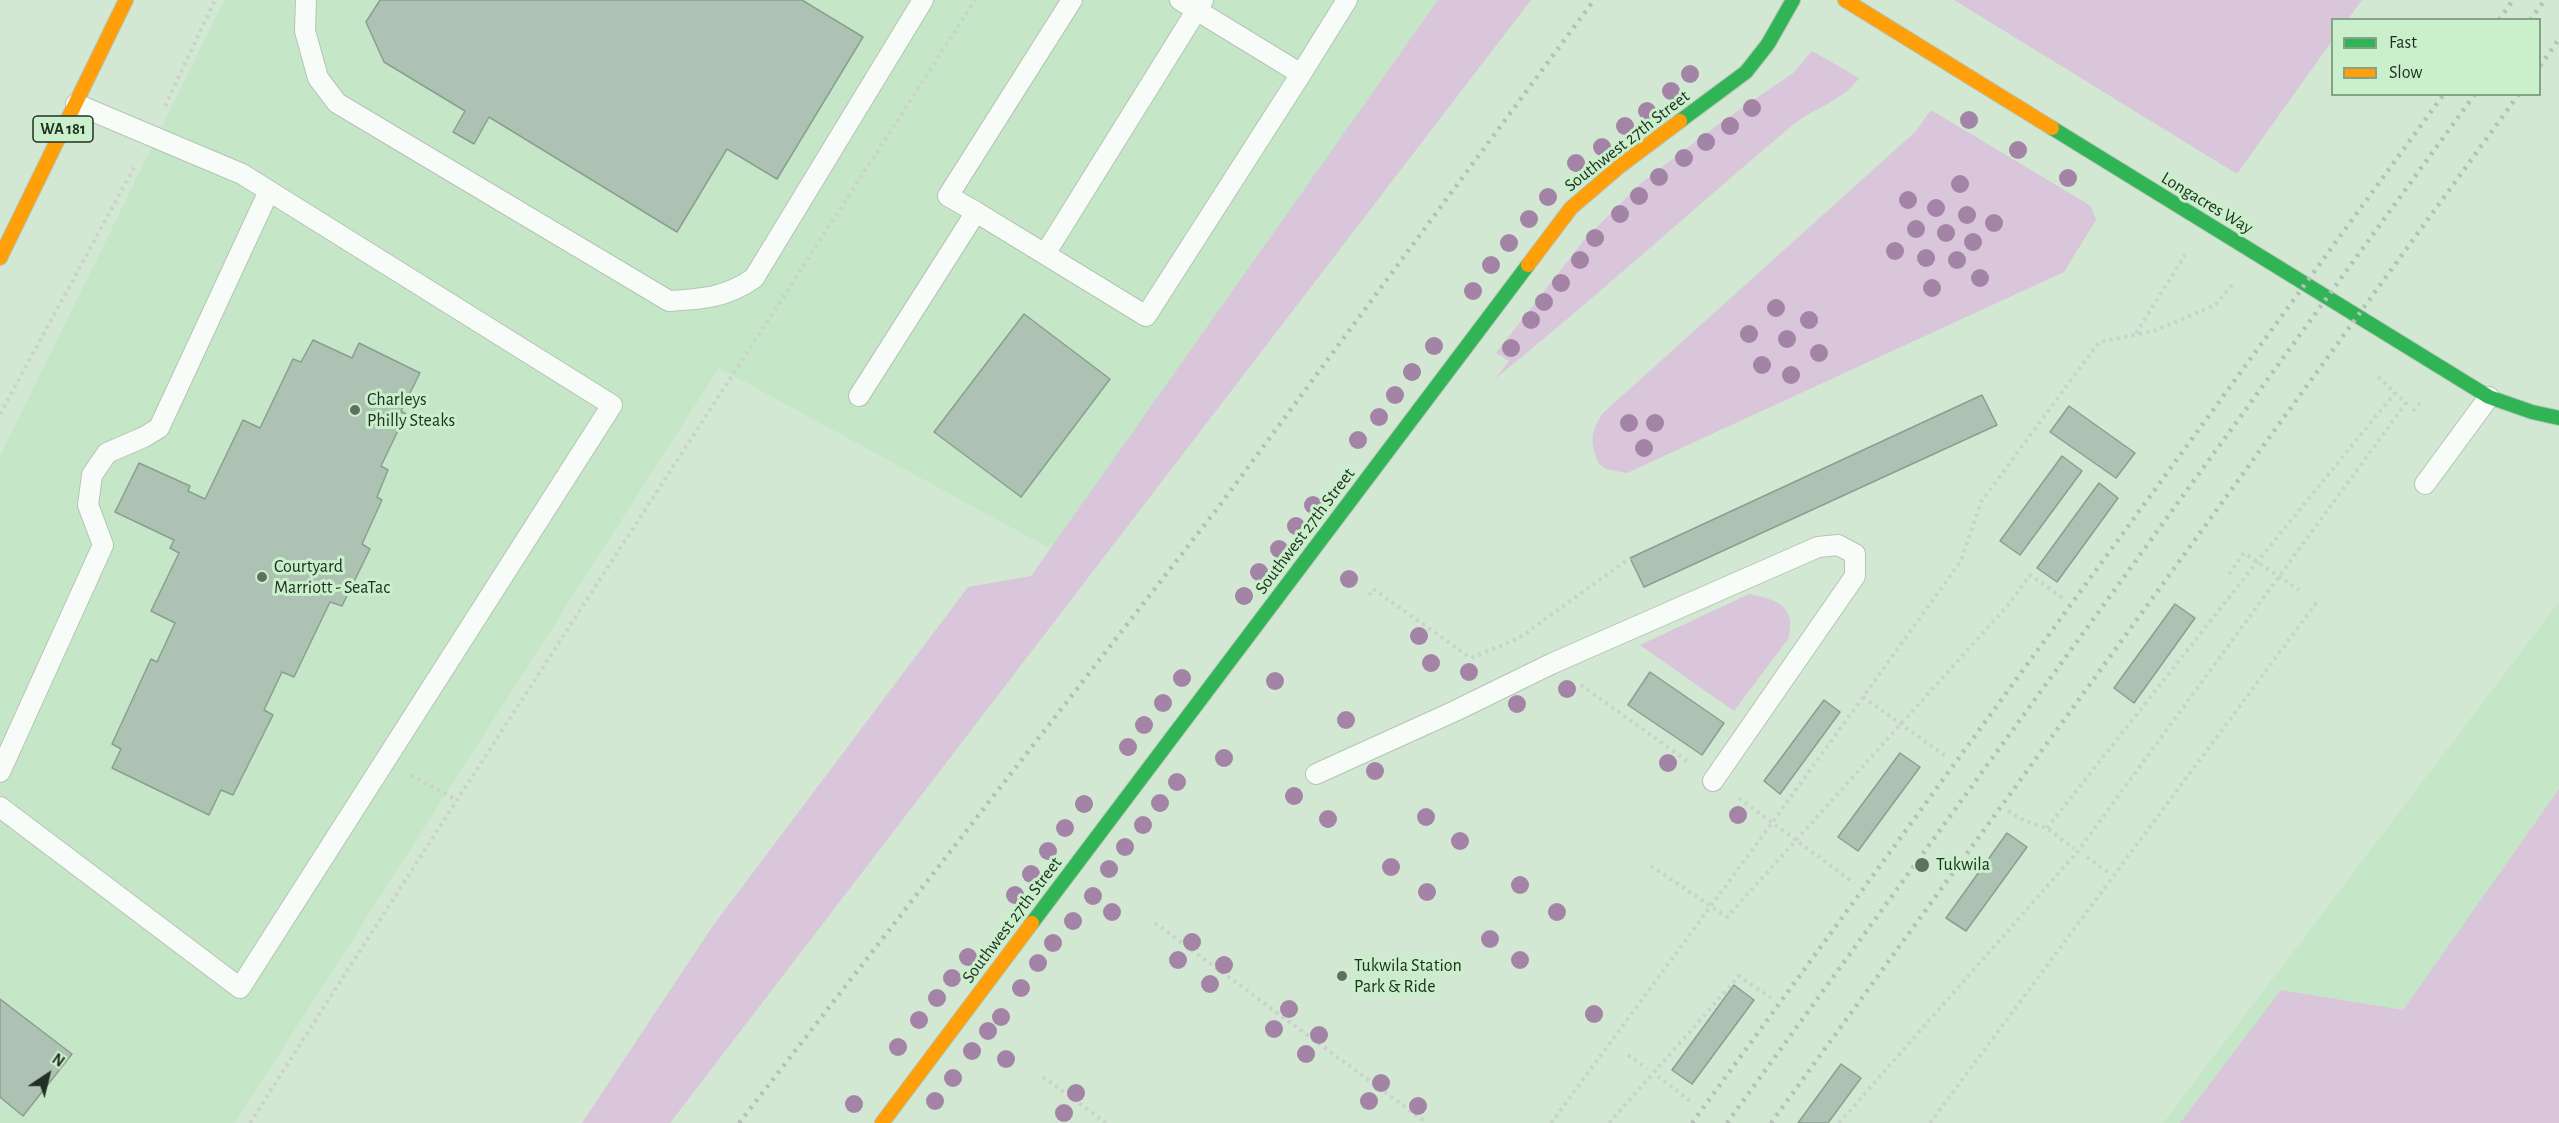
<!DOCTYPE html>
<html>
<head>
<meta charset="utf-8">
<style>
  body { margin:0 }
  #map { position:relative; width:2559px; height:1123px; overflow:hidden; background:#d2e8d3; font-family:"Alegreya Sans",sans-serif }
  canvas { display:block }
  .legend { position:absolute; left:2331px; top:18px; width:210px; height:78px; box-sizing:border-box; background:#caf0cb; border:2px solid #86a387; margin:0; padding:8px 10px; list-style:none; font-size:18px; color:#213022 }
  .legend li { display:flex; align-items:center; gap:12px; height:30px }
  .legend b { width:30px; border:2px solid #86a387 }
  .north { position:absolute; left:18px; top:1045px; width:60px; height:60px; -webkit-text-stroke:4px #caf0cb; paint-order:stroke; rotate:35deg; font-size:16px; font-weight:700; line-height:24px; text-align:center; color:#213022 }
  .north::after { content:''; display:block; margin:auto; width:21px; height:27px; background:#213022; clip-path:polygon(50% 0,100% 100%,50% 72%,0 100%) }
</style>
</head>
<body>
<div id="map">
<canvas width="2559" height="1123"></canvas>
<ul class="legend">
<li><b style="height:8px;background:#30b455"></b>Fast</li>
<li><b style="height:8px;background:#ff9f0a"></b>Slow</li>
</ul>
<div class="north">N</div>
</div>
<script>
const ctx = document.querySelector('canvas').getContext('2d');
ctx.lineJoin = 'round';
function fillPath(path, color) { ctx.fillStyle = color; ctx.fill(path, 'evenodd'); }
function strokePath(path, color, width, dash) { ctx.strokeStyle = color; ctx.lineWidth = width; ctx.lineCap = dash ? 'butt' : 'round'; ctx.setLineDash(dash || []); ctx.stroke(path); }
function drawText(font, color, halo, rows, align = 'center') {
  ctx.font = font + ' "Alegreya Sans",sans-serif'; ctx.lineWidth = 6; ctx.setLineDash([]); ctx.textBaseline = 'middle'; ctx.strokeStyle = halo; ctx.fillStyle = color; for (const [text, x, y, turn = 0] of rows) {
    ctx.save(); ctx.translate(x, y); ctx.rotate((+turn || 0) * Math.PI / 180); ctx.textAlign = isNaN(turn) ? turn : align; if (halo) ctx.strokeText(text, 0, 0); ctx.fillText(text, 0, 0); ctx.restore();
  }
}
fillPath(new Path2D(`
  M224,0H1478L1067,558L719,368L235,1123H0V456Z
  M2559,602V1123H2163Z`), '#c6e7c7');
fillPath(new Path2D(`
  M1438,0H1531L670,1123H582L712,927L968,587L1031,576Z
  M1954,0H2362L2348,19L2332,20V41L2237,174Z
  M1812,51L1859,78C1842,102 1810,109 1789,128C1691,211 1595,298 1495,379L1509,361L1496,353L1584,240L1640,184L1720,123L1793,73Z
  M1931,110L2091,206L2096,220L2064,272L1627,473L1606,469L1599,464C1590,443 1590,432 1603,413L1915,132Z
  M1749,594C1777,600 1797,605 1788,639L1734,711L1640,645Z
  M2559,789V1123H2180L2281,990L2403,1010Z`), '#d9c6da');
const building = new Path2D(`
  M380,0H802L863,37L777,179L727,149L677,232L489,117L474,144L453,132L465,111L384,62L366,22Z
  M1024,314L1110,379L1021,497L934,432Z
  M313,340L352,358L359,343L420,373L401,411L406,414L381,466L388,470L377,497L382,500L362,544L370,549L342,606L330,602L294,677L282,672L264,710L273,715L233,795L221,790L209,815L112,768L121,749L112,744L151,659L157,662L175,623L151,611L179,553L170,548L174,540L115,512L139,463L190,486L188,491L205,499L243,420L260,428L293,359L301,362Z
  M1982,395L1997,425L1644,587L1630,558Z
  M2069,406L2135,453L2116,478L2050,432Z
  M2062,456L2082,471L2020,555L2000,541Z
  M2099,483L2118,498L2057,582L2037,568Z
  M2175,604L2195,618L2134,703L2114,688Z
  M1650,672L1724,723L1702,755L1628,705Z
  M1824,700L1840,712L1780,794L1764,781Z
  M1900,753L1920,767L1858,851L1838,837Z
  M2007,833L2027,847L1966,931L1946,918Z
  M1734,985L1754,1000L1692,1084L1672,1070Z
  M0,999L72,1054L23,1116L0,1097Z
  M1841,1064L1861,1078L1828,1123H1798Z`);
fillPath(building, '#aec2b4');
strokePath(building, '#8b9e91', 1.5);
const lane = new Path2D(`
  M306,0L305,31L318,78L337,103L669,301C701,299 726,298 754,278L923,0
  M1301,74L1347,0
  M976,212L948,196L1072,0
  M1045,254L1203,0
  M859,396L976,212L1146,316L1301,74L1180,0
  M2425,484L2489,397
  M0,772L103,545L88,505L92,475L107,453L144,437L159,428L269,191
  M1316,774L1455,711L1551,664L1818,547L1838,545L1855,554V576L1713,781
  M0,807L240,988L612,405L242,174L76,104`);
const fast = new Path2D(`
  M1680,121L1746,72L1768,44L1793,0
  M2052,128L2489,397L2532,412L2559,418
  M1032,923L1528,265`);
const slow = new Path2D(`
  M1845,0L2052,128
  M0,258L126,0
  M1528,265L1571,208L1620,166L1680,121
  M882,1123L1032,923`);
strokePath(lane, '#b4c4b4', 22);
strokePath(fast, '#b4c4b4', 16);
strokePath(slow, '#b4c4b4', 16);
strokePath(new Path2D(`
  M165,106L215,0
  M2136,333L2185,255
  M2413,411L2422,401
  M0,414L136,164
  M2229,574L2244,553L2299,590
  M1369,595L1373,589L1471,658L1519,638L1630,558
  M1581,685L1687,761
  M1863,697L1947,757
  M411,775L455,799
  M1739,798L1854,883
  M2008,811L2025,821L2047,828L2074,849
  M2047,828L2257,562L2395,393
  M2087,857L2110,874
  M1651,866L1727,917L2008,605L2030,575L2063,598
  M1155,923L1427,1123
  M1628,1055L1647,1069
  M1658,1076L1694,1104
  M1043,1077L1106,1123
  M250,1123C489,747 734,375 975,0
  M1551,1123L1772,823L1961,561L1981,502L2099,342L2154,331L2215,305L2232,285
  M1609,1123L1739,976L1771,998
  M1839,1123L2078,851L2406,403L2377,376
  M1930,1123L2317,602`), '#cbd1cb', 4, [3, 4.5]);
strokePath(lane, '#f8fcf8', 20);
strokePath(fast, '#30b455', 14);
strokePath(slow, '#ff9f0a', 14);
strokePath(new Path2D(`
  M2499,20L2513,0
  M2530,20L2545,0
  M2540,66L2559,39
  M739,1123L1220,505L1594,0
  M1692,1123L2444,94
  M1727,1123L2475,94
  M1771,1123L2519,94`), '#b8beb9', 4.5, [3, 6]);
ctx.fillStyle = '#a484a6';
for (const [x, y] of [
  [1690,74],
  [1671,91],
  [1752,108],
  [1647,111],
  [1969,120],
  [1625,126],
  [1730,126],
  [1706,142],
  [1602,147],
  [2018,150],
  [1684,158],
  [1576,163],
  [1659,177],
  [2068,178],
  [1960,184],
  [1639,196],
  [1548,197],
  [1908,200],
  [1936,208],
  [1620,214],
  [1967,215],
  [1529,219],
  [1994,223],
  [1916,229],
  [1946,233],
  [1595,238],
  [1973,242],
  [1509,243],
  [1895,251],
  [1926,258],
  [1580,260],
  [1957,260],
  [1491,265],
  [1980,278],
  [1561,283],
  [1932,288],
  [1473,291],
  [1544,302],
  [1776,308],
  [1531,320],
  [1809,320],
  [1749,334],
  [1787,339],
  [1434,346],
  [1511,348],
  [1819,353],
  [1762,365],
  [1412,372],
  [1791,375],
  [1395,395],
  [1379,417],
  [1629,423],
  [1655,423],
  [1358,440],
  [1644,448],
  [1313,505],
  [1296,526],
  [1279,549],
  [1259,572],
  [1349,579],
  [1244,596],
  [1419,636],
  [1431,663],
  [1469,672],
  [1182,678],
  [1275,681],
  [1567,689],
  [1163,703],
  [1517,704],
  [1346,720],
  [1144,725],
  [1128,747],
  [1224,758],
  [1668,763],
  [1375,771],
  [1177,782],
  [1294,796],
  [1160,803],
  [1084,804],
  [1738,815],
  [1426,817],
  [1328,819],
  [1143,825],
  [1065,828],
  [1460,841],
  [1125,847],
  [1048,851],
  [1391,867],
  [1109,869],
  [1031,874],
  [1520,885],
  [1427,892],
  [1015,895],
  [1093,896],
  [1112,912],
  [1557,912],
  [1073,921],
  [1490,939],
  [1192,942],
  [1053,943],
  [968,957],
  [1178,960],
  [1520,960],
  [1038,963],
  [1224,965],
  [952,978],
  [1210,984],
  [1021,988],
  [937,998],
  [1289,1009],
  [1594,1014],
  [1001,1017],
  [919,1020],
  [1274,1029],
  [988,1031],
  [1319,1035],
  [898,1047],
  [972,1051],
  [1306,1054],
  [1006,1059],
  [953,1078],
  [1381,1083],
  [1076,1093],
  [935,1101],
  [1369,1101],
  [854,1104],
  [1418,1106],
  [1064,1113]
]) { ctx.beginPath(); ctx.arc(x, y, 9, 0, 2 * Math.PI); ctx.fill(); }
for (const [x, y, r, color] of [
  [355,410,6,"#5f7060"],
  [262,577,6,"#5f7060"],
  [1922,865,8,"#5f7060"],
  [1342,976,6,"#5f7060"]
]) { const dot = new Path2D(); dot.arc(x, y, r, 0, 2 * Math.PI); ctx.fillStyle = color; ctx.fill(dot); strokePath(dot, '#caf0cb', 2); }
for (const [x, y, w] of [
  [63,129,60]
]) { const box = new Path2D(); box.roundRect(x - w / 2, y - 13, w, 26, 4.5); ctx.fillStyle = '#caf0cb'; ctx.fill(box); strokePath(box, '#213022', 1.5); }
drawText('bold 16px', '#213022', null, [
  ["WA 181",63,129]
]);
drawText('18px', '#213022', '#caf0cb', [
  ["Southwest 27th Street",1627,141,-38],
  ["Longacres Way",2207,203,31],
  ["Southwest 27th Street",1305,531,-53],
  ["Southwest 27th Street",1012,920,-53]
]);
drawText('18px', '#213022', '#caf0cb', [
  ["Charleys",367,400],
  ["Philly Steaks",367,421],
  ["Courtyard",274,567],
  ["Marriott - SeaTac",274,588],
  ["Tukwila",1936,865],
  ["Tukwila Station",1354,966],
  ["Park & Ride",1354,987]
], 'left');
</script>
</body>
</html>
